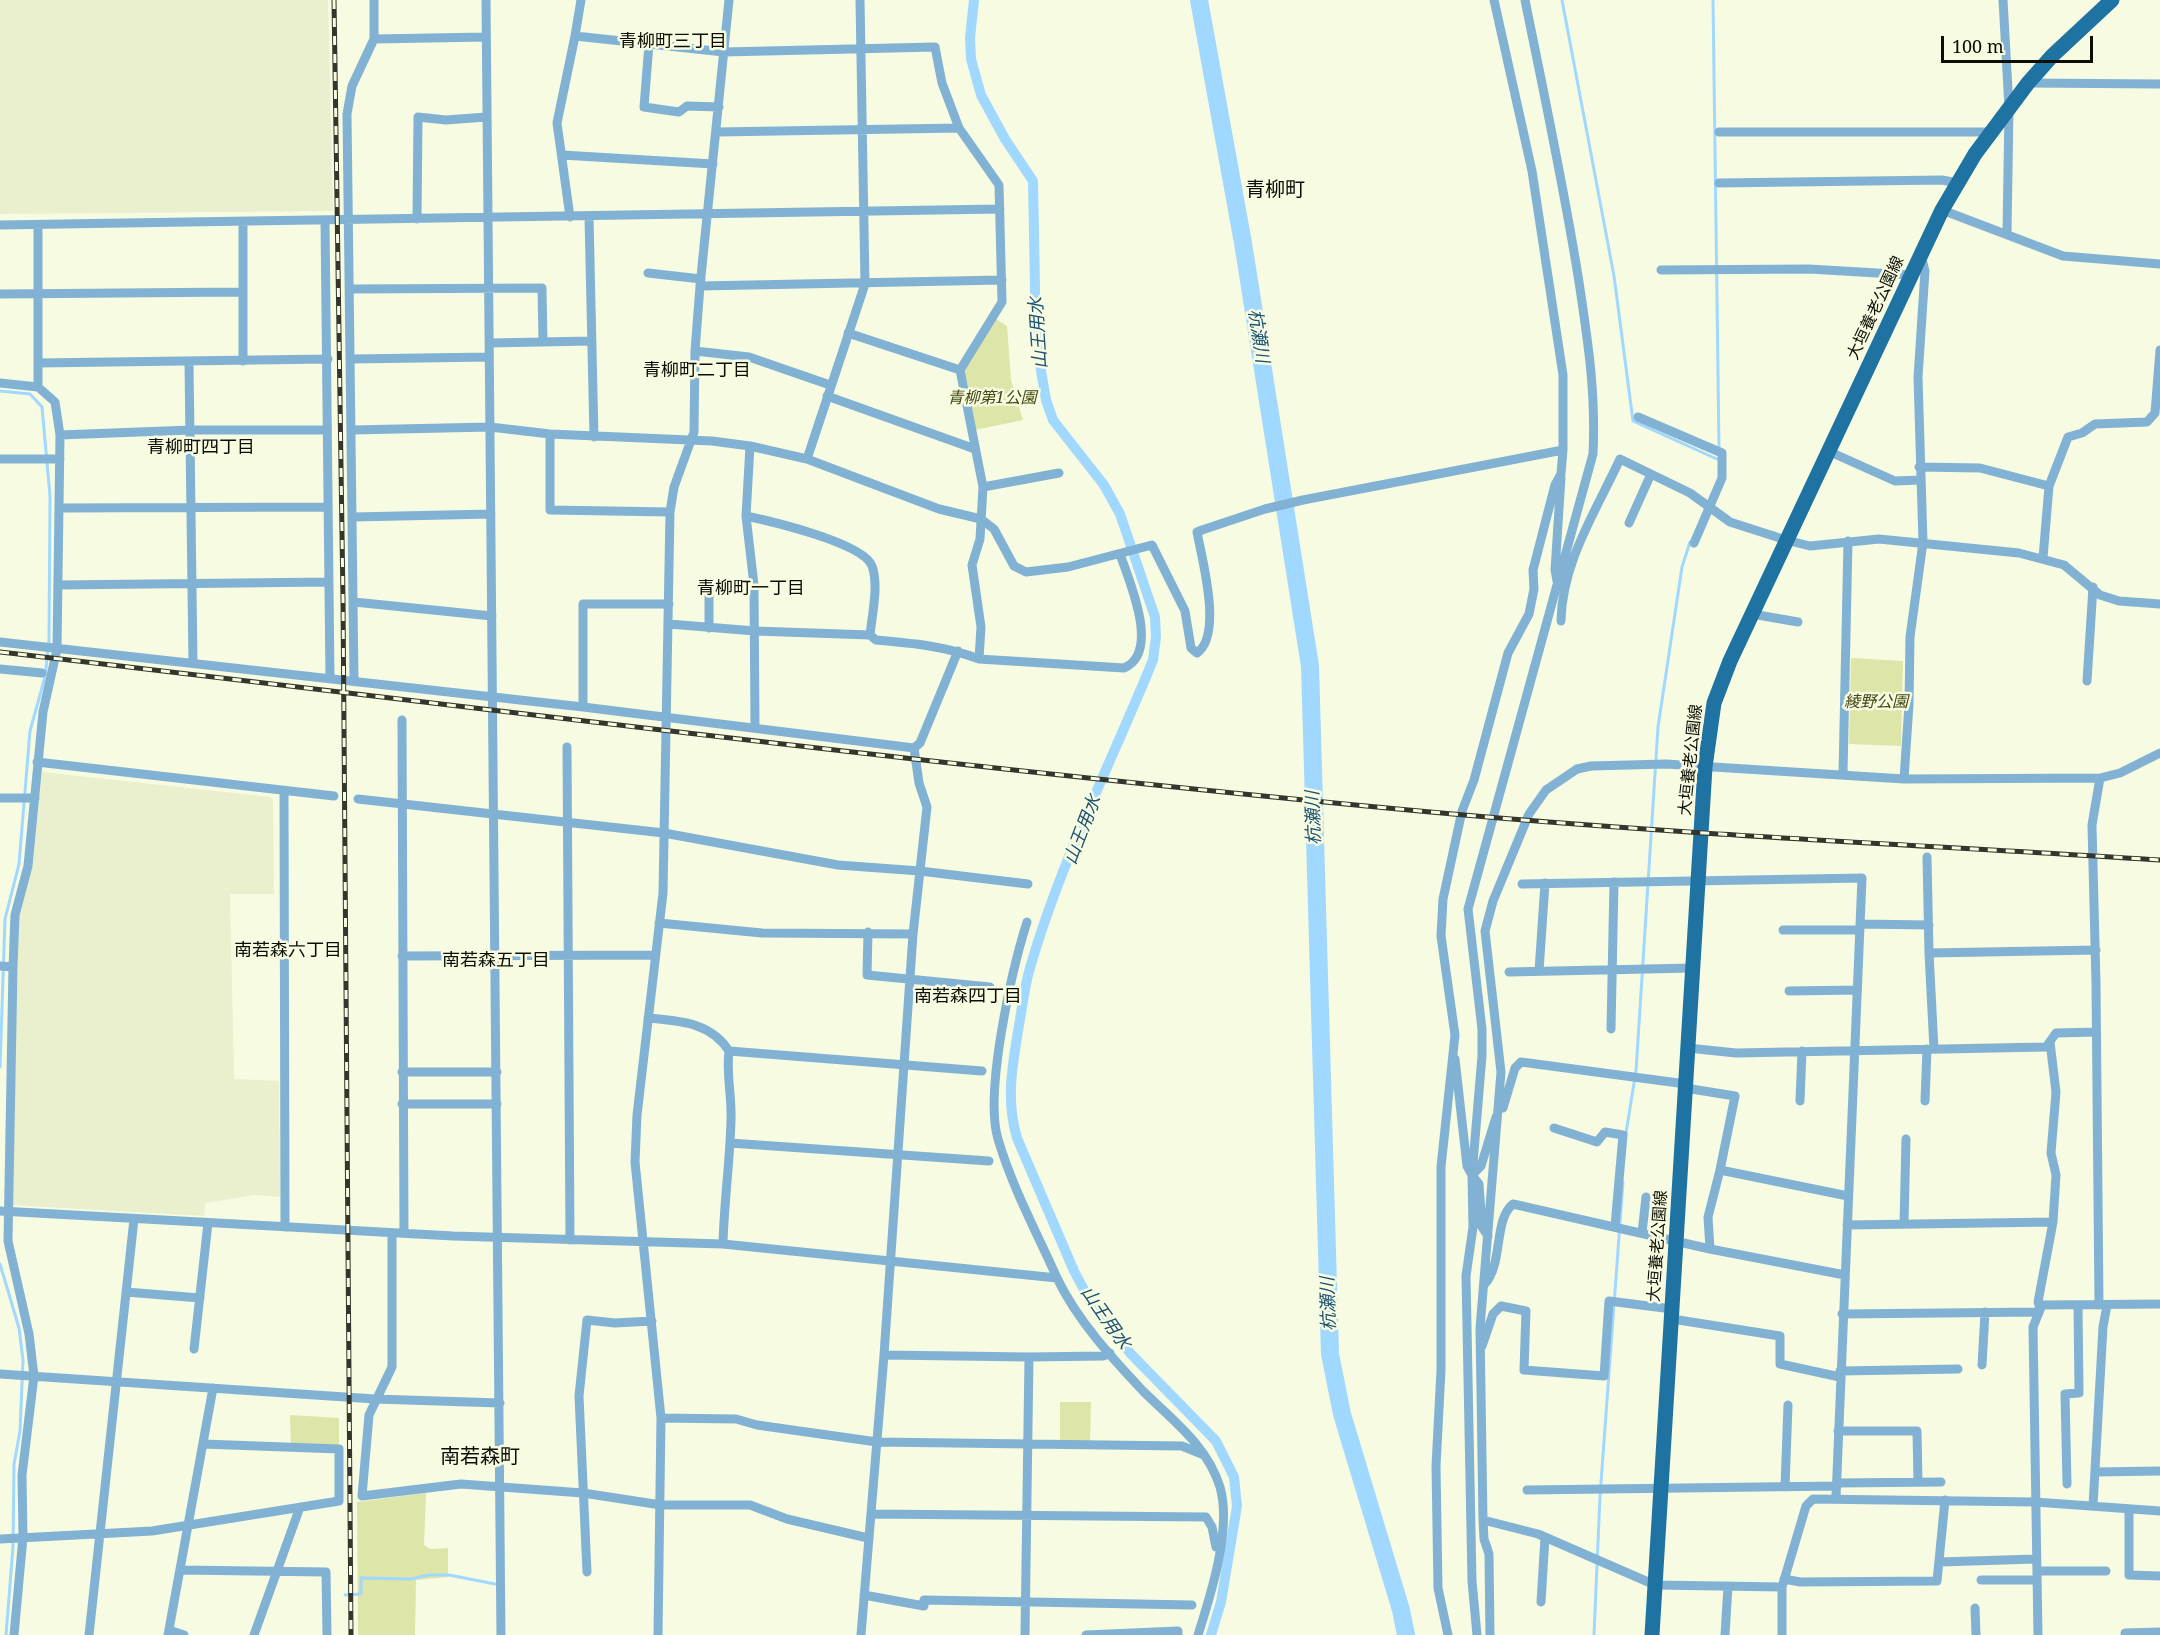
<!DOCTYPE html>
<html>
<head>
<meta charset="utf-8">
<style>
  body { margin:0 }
  #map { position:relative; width:2160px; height:1635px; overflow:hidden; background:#f7fbe1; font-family:"Noto Serif",serif }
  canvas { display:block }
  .scale { position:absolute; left:1941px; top:36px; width:152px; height:27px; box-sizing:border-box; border:3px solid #0c0d05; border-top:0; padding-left:8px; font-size:18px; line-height:21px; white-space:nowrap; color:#0c0d05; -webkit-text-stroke:4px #f7fbe1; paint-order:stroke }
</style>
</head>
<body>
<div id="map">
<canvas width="2160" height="1635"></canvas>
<div class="scale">100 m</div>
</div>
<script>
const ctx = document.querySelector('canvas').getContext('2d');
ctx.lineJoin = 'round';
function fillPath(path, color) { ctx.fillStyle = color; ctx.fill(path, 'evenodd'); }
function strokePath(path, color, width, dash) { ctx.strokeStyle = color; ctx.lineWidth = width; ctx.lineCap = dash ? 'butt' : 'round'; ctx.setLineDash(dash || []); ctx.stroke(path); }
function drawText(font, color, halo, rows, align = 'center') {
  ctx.font = font + ' "Noto Serif","Noto Sans JP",serif'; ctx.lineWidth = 5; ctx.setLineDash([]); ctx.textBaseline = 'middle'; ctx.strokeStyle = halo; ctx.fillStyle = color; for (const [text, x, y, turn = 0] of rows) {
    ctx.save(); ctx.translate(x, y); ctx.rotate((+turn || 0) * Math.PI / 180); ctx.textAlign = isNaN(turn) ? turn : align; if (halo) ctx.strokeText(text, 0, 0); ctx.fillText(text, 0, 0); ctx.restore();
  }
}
fillPath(new Path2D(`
  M0,0H328L333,211L0,214Z
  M42,772L270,797L273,800L274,894H230L234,1079L279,1081L280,1197L255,1195L205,1203L204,1216L11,1205L19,916L33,863Z`), '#eaefce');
fillPath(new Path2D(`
  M996,319L1007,326L1011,380L1023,420L975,430L963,371Z
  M1851,658L1903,661L1901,746L1849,744Z
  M1060,1402H1091L1090,1442L1060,1441Z
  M290,1415L339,1418V1447L291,1445Z
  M426,1493L424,1545L430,1549L448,1548V1577L416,1580L415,1635H358L357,1502Z`), '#dde5a8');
strokePath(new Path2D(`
  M1562,0L1614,276L1633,421L1719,460
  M1713,0L1719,448
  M0,391L30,394L42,407L50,496L49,641L45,677L30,731L19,864L5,919L0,1067
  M1626,1133L1636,1071L1658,727L1682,567L1690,542
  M0,1264L19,1328L23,1360L20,1431L14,1464L13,1547L6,1635
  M345,1595L361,1594V1578L411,1579L428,1575H449L495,1584
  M1594,1635L1600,1496L1623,1182`), '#a1d8ff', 3);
strokePath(new Path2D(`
  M974,0L970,38L971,59L981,95L1005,139L1033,181L1036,341L1046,400L1053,420L1104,485L1120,514L1155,617L1156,637L1153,660C1112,761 1060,863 1030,968C1024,988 1022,1010 1018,1031C1012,1068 1006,1101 1017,1138L1074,1271L1088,1297L1130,1353L1216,1441L1234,1477L1237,1506L1221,1602L1211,1635`), '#a1d8ff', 10);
strokePath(new Path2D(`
  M1199,0L1243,243L1310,666L1330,1354L1342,1414L1401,1610L1406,1635`), '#a1d8ff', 18);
strokePath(new Path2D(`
  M486,0L501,1635
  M2003,0L2009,108L2007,233
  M575,36L581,0
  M374,39L486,37
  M649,44L644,107L679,112L687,106L719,107
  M2028,83L2160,84
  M717,132L959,128
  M1719,132H1991
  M562,155L713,164
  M1719,183L1942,180L1958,183
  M1942,210L2063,256L2160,264
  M570,217L557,123L575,36L724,52L935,47L942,83L959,128L999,185L1002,302L960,370L983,487L980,539L972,565L981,627L979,659
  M589,217L594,437
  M417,219L418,117L446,120L486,117
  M325,220L330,678
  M243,222V361
  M0,225L1000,209
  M38,225V387
  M1661,270L1809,269L1911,275
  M648,273L701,279
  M700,286L1002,280
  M351,289L542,288L543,342
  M0,294L241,292
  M848,333L960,370
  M490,343L591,341
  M695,351L749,357L830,385
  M352,359L489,357
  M38,363L328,359
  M189,363L193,663
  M0,383L38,387L55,402L60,435L57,649L43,712L28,866L15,915L13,967L8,1241L29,1334L34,1376L22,1475L23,1537L14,1635
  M827,396L975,449
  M1638,417L1722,453V478L1694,543
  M352,430L490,427L550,434L712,441L750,446L807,459L939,509L981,519L994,529L1014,566L1026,572L1068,567L1152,545L1185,611L1191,648L1197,653C1223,635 1202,559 1197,532L1202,530L1265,509L1303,500L1563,450
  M550,434V510L670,512
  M60,435L191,430H327
  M750,446L746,516L754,585L755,727
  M1828,451L1895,481L1920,480
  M0,459H60
  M807,459L865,284L860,0
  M1919,467L1980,468L2049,486
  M983,487L1059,473
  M61,508L328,507
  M353,517L491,514
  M1629,523L1651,474
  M2043,558L2049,486L2068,437L2082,433L2095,424L2147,422L2155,413L2160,350
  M1557,581L1555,570L1561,478
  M709,582V628
  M59,585L328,582
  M354,602L492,616
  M1752,614L1798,622
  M1561,621C1562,562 1596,511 1620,459L1690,493L1730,522L1786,540L1810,546L1879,539L2019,553L2064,565L2100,595L2119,601L2160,604
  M669,624L755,631L870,635C872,615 879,585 872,566C864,543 770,521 746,516
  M870,635L876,640C911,643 945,646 979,659L1124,668C1161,652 1129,581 1120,554
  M0,642L583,707L914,748L920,743L958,651
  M0,669L42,673
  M354,681L347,114L352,86L374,39V0
  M2087,681L2093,587
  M583,707V604H669
  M402,720L404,1233
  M567,747L570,1240
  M37,762L334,796
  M1843,774L1848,541
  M1904,779L1909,704L1910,637L1923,542L1918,377L1925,271L1921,255
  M284,791L285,1227
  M0,798H35
  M358,799L664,833L838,865L920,871L1028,884
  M1927,857L1929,953L2096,950
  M1522,884L1862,878L1836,1497
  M1027,922C1012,969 984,1093 998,1139C1012,1187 1037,1233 1057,1278
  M659,923L762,933L913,934
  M1860,924L1929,925
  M1783,930H1860
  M868,932L867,975L990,987
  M1929,953L1934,1049
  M402,956L655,955
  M0,966L13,967
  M1539,971L1545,883
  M1509,972L1693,968
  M1789,991L1857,990
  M648,1018C679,1021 711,1022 729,1051L982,1071
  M1611,1029L1614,882
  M1688,1048L1736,1053L2046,1047L2056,1033L2096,1032
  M1455,1059L1467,1166L1472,1175
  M402,1072H497
  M1685,1088L1735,1096L1720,1170L1848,1196
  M1800,1101L1802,1051
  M1925,1101L1927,1049
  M402,1104H497
  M1503,1108L1515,1068L1521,1062L1686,1084
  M1554,1128L1597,1142L1605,1132L1623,1135L1615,1226
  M730,1143L989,1161
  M0,1211L453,1236L723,1244L1057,1278C1077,1320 1112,1358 1143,1391C1172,1420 1207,1445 1220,1487C1232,1529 1211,1594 1198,1635
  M1904,1224L1906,1139
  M1847,1225L2053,1222
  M392,1233V1367L369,1415L362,1496L461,1484L583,1493L661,1505H750L787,1519L868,1538
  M1642,1233L1646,1197
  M1488,1236L1482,1227L1479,1184L1472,1175L1481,1166L1496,1117
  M723,1244C724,1202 730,1161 731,1120C732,1096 726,1074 729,1051
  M1710,1249L1708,1217L1720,1170
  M1484,1285C1504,1264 1493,1220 1513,1204L1710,1249L1845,1275
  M126,1292L200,1298
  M2099,1305L2096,984L2092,825L2100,778
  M2040,1308L2038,1302L2053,1222L2056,1175L2051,1153L2056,1092L2050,1042
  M1842,1314L2039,1312
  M1672,1319L1780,1336V1364L1840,1377
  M1482,1346L1493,1314L1501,1306L1526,1311L1524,1370L1604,1376L1609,1301L1672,1309
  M194,1349L208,1223
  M884,1355L1029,1357L1025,1635
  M1029,1357L1103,1356L1110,1353
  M1982,1365L1985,1312
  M1840,1371L1958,1369
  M0,1374L375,1399L500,1403
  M661,1418L736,1419L757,1425L877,1442L1182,1446L1204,1455
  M1838,1431H1917L1918,1482
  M2095,1472L2160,1471
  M1837,1483L1941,1482
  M2067,1484L2065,1394L2079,1393L2078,1305
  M1785,1487L1788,1405
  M1527,1490L1837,1486
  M2093,1506L2103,1327L2107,1305
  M2129,1509V1575L2160,1576
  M872,1514L1206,1517L1212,1527L1216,1547
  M1483,1520L1538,1534L1655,1585L1782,1587
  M0,1539L152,1531L339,1501V1449L203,1444
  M1939,1562L2036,1559
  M180,1570L326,1572L327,1635
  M2037,1571H2106
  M587,1572L579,1396L587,1320L615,1323L652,1321
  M1784,1579L1800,1582L1937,1581L1945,1500
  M1981,1580H2037
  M864,1595L924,1606V1600L1192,1605
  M1541,1602L1545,1537
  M1975,1608L1976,1635
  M169,1630L184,1635
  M2125,1633L2160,1632
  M89,1635L134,1219
  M168,1635L213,1388
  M254,1635L300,1507
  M658,1635L661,1418L635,1162L637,1115L663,893L670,512L674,487L694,432L695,351L700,286L729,0
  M861,1635L884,1355L913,934L927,807L919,783L914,748
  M1086,1635L1178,1631V1635
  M1448,1635L1438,1588L1436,1466L1441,1370V1167L1455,1035L1441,936L1443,899L1462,811L1474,780L1508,653L1529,614L1534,589L1533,570L1555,485L1561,474L1563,450V375L1532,171L1494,0
  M1477,1635L1472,1581L1466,1276L1473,1227L1472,1175L1482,1056V1029L1468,909L1593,454C1596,393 1588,342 1579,282C1564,187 1544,94 1525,0
  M1490,1635L1489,1554L1484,1539L1483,1520L1480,1328L1501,1072L1485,931L1493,901L1529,814L1546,790L1577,769L1591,766L1666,764L1904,779L2100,778L2120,773L2160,753
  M1725,1635L1728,1586
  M1782,1635V1587L1806,1506L1813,1499L2035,1502L2160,1511
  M2038,1635L2033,1327L2042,1305L2160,1304`), '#81b2d3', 9);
strokePath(new Path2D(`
  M1652,1635L1705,767L1714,703L1730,661L1942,210L1975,154L2028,83L2052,56L2112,0`), '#1e73a2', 15);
const rail = new Path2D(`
  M334,0L343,599L351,1635
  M0,652C484,708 967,770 1453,814C1688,835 1924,845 2160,860`);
strokePath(rail, '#34362b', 5);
strokePath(rail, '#f7fbe1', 3, [9]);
drawText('16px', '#0c0d05', '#f7fbe1', [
  ["大垣養老公園線",1876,308,-65],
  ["大垣養老公園線",1691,760,-84],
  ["大垣養老公園線",1658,1246,-86]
]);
drawText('italic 16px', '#434810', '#f7fbe1', [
  ["青柳第1公園",992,398],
  ["綾野公園",1876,702]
]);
drawText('18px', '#0c0d05', '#f7fbe1', [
  ["青柳町三丁目",673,42],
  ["青柳町二丁目",697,371],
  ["青柳町四丁目",201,448],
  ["青柳町一丁目",751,589],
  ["南若森六丁目",288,951],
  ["南若森五丁目",496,961],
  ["南若森四丁目",968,997]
]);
drawText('italic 18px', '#1d5272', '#f7fbe1', [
  ["山王用水",1039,333,-94],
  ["杭瀬川",1258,336,81],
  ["杭瀬川",1314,818,-92],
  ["山王用水",1083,830,-69],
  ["杭瀬川",1329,1304,-92],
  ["山王用水",1105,1318,55]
]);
drawText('20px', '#0c0d05', '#f7fbe1', [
  ["青柳町",1275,190],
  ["南若森町",480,1457]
]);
</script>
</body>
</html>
